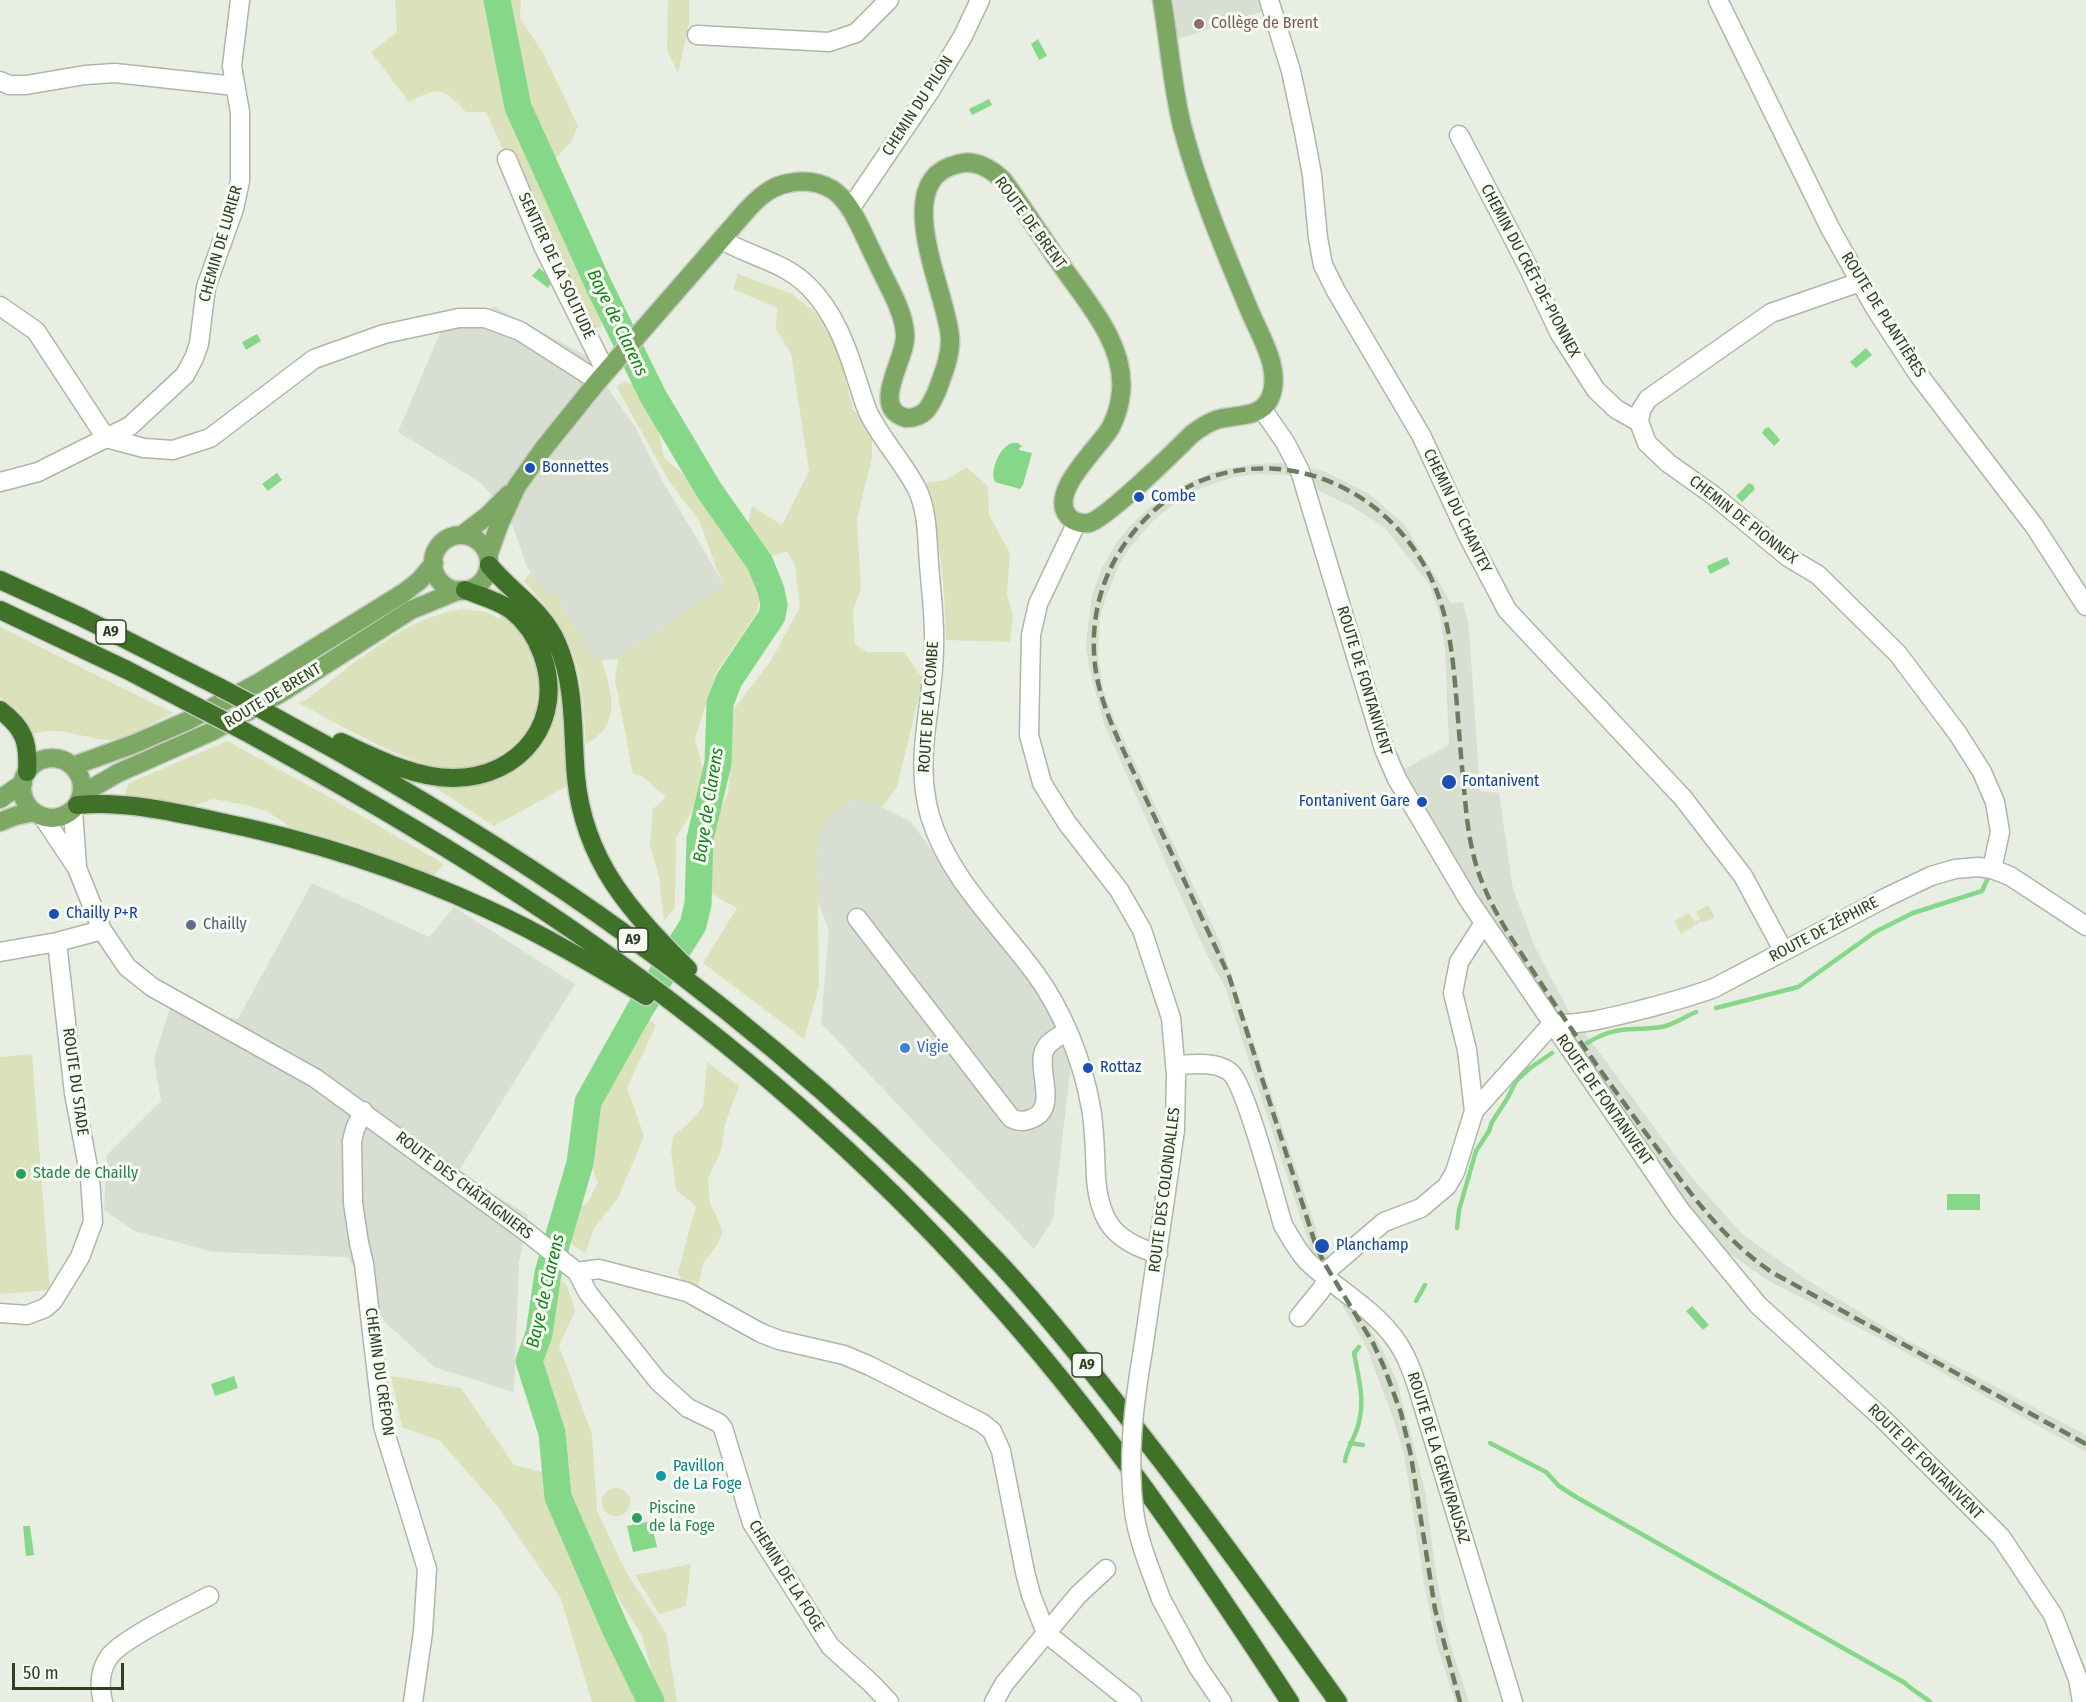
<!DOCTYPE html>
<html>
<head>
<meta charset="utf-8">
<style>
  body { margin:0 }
  #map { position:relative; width:2086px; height:1702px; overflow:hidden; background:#e9eee3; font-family:"Fira Sans Condensed",sans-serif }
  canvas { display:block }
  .scale { position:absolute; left:12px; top:1663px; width:112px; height:27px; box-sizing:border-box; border:3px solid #2d4120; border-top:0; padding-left:8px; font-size:18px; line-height:21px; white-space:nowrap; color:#2d4120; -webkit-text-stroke:4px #f8faf4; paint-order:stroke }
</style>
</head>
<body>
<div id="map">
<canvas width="2086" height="1702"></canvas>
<div class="scale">50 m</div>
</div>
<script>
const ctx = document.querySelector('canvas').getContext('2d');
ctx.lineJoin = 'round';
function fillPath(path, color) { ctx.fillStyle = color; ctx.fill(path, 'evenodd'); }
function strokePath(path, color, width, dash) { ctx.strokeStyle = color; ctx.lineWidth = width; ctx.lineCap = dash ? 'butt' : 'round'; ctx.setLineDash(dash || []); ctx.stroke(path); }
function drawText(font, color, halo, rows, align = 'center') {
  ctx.font = font + ' "Fira Sans Condensed",sans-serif'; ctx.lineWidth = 6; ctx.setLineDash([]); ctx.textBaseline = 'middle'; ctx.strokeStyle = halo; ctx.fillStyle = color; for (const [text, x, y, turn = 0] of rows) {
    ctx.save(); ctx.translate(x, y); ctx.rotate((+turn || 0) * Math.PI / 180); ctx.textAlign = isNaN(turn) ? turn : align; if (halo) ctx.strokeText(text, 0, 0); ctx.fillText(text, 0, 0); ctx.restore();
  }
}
fillPath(new Path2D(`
  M1170,0H1263L1266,10L1178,39Z
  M495,307L585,355L635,427L663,482L725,586L618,659L594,661L556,594L549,597L527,567L508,513L481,483L398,432L440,333L462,319Z
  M1281,463L1323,471L1368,493L1404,524L1451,603L1463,602L1469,628L1480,791L1499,793L1513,889L1535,947L1568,1010L1688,1173L1742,1234L1807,1280L1894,1333L2086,1435V1452L1883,1340L1769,1281L1730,1254L1687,1205L1492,924L1402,770L1449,745L1445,650L1440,616L1429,584L1385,528L1353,507L1287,475L1256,474L1234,477L1201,488L1175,503L1153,521L1128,550L1119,565L1106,597L1100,618L1098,657L1104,692L1114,719L1221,944L1318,1234L1328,1256L1383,1351L1397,1381L1425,1491L1437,1579L1449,1640L1469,1702H1455L1437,1645L1425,1589L1404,1454L1393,1418L1366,1346L1312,1253L1225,987L1206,953L1104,724L1089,667L1086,645L1092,594L1102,568L1116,543L1130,526L1145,511L1180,486L1218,470L1256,464Z
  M858,799L882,807L911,822L958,886L1075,1029L1053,1219L1034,1249L821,1023L829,930L818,903L817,843L822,825L828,818L841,805Z
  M312,883L429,937L454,907L575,984L458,1172L528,1215L519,1263L514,1392L434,1367L386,1323L348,1257L214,1252L135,1231L104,1210L107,1155L161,1101L154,1059L170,1007L238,1019Z`), '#d8ded1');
fillPath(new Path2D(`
  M395,0H521L520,18L543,53L578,126L571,142L556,158L546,184L572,259L600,310L601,327L585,330L486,112H466C442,87 440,86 409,102L371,52L397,32Z
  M668,0H689V23L678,73L667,50Z
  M738,274L792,294L815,312L835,338L853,409L872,435V458L857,519L861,588L853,612L855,644L867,652H904L923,679L897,787L882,807L858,799L841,805L822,826L817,843L819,986L804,1039L703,963L737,908L703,889L714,822L728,793L734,709L770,662L800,607L795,566L787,551L769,557L748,524L752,506L782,525L809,471L791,354L776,329L777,308L733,289Z
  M625,382L639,386L657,423L664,458L701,489L722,517L729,539L747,568L756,575L759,602L756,614L716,673L695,738L707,786L676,838L675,907L664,921L659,877L650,845L653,809L666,797L642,776L633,774L615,680L618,659L725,586L717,570L699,520L670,483L616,386Z
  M966,467L988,486L989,515L1010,553L1007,595L1013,615L1010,642L946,640C945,584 940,538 926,483L946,480Z
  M530,572L549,597L556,594L594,661L601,658C611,691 624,724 586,744C582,668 578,638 524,581Z
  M463,609L486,612L499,619L502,615C512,624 524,632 530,645C560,706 516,775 447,768C404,764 338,723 298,703L306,700C352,666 405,616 463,609Z
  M0,627L173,713C160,719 126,739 113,740C86,741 60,724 34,734L19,711L0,697Z
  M556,674C571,707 567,749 569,785L494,826L428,783L456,786L481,785L498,779L520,766L534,751Z
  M227,741L322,793L444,864L433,876L344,842L299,833L267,811L245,805L213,799L186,808L123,798L129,783Z
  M1708,905L1715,917L1703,923L1702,921L1681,934L1674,921L1689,913L1695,922L1700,919L1696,912Z
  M639,1011L656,1025L627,1088L644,1136L618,1198L595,1227L585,1253L573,1245L565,1234L570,1215L588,1202L598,1183L588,1157L589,1135L588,1102Z
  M32,1054L50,1290L0,1294V1057Z
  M707,1062L739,1086L725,1124L721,1151L708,1178L710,1203L723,1231L717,1245L703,1264L698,1288L687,1292L678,1272L696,1206L676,1190L671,1151L673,1136L688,1124L703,1107Z
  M548,1273L567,1285L575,1311L559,1346L592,1434L597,1511L626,1572L666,1633L677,1702H659L642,1635L605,1577L609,1603L640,1702H592L561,1599L499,1508L440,1441L402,1427L391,1376L461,1388L514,1465L550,1474L567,1497L570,1477L552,1433L529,1361L539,1334Z
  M602 1502a14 14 0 1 1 28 0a14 14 0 1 1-28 0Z
  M691,1564L686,1606L659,1614L635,1575Z`), '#dbe1ba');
fillPath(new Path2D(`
  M1038,39L1047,56L1039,60L1031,44Z
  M989,99L992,105L972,115L969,109Z
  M539,268L554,280L548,288L532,276Z
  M257,334L261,341L246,350L242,342Z
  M1866,348L1872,355L1856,368L1850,362Z
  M1769,427L1780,440L1774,446L1762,433L1764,429Z
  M1018,443L1023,447H1020L1019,450L1032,453L1023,485L1020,489L995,482C990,472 998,451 1008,445C1010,443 1015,443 1018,443Z
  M277,473L282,480L268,491L262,484Z
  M1749,483L1753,485L1755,489L1742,502L1736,496Z
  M1727,557L1730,564L1710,574L1707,566Z
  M1947,1194H1980V1210H1947Z
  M1692,1306L1709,1325L1703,1330L1686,1311Z
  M234,1376L238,1388L215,1396L211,1384Z
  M651,1521L657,1547L633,1552L627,1526Z
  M23,1526H30L34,1555L26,1556Z`), '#86d889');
strokePath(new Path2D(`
  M1716,1008L1798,987L1875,932L1913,913L1982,891L1988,878
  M1587,1043C1619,1024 1629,1032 1661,1027C1671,1026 1686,1016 1696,1012
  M1457,1228L1459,1210L1476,1151L1489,1131L1492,1122L1507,1099L1516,1081L1530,1068L1552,1053
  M1416,1301L1425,1285
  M1350,1443L1363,1445
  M1490,1443L1546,1472L1559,1486L1576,1497L1905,1683C1913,1691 1922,1695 1930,1702
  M1345,1461C1347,1449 1353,1440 1357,1429C1366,1402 1359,1380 1354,1353L1359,1347`), '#86d889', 4.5);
strokePath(new Path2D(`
  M497,0L518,107L599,286L653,396L709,490L760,563L771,590L774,605L772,616L729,680L720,703L718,763L700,839L698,904L693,925L639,1011L588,1102L580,1163L548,1273L539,1334L529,1361L552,1433L558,1497L615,1628L651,1702`), '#86d889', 27);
const minor = new Path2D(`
  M1269,0L1291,71L1304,132L1312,175L1318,238L1323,265L1336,291L1421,435L1468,536L1507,610L1683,798L1743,876L1783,950
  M1718,0L1830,228L1875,308L1918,374L2035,527L2086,606
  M697,35L829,42L856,33L889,0
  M0,81L9,85H26L85,75L115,73L235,86
  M1459,135L1526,263L1560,334L1596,390L1616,409L1639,422
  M507,159L544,248L606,372
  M850,209L930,91L963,36L980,0
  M722,240C751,257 785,262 809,287C834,312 847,347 857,380C861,391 864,404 869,414C882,440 903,462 917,489C928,512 927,539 929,564C931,591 935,619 934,646C934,706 913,755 930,816C948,877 998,923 1035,973C1063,1011 1083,1062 1091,1108C1095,1131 1095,1155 1096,1179C1100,1223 1115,1241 1158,1254
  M1860,282L1771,313L1648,399L1641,410L1639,422L1647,443L1668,463L1713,495L1788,557L1818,575L1898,654L1958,734L1982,772L1995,802L2000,832L1992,869
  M0,306L36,331L106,438L144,448L173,450L210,438L314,359L384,334L459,318H485L520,331L598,381
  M1262,409L1285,442L1300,471L1384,749L1397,779L1468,899L1680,1210L1758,1305L1881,1417L2001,1537L2053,1615L2078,1679L2082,1702
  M0,482L38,472L130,426L185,375L194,358L199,344L206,287L234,209L240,181V112L232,66L240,0
  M1077,522L1038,604L1031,635L1029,735L1042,783L1067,823L1119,890L1142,930L1171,1018L1176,1075L1175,1130L1143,1350
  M73,810L77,867
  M43,817L77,868L102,930L127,967L152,987L315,1078L524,1230L577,1272L599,1269L687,1292L761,1333L779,1340L844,1355L870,1366L982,1423L992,1431L1001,1451L1025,1572L1031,1595L1046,1633L1132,1702
  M857,918L1011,1118C1018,1122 1025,1122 1033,1118C1059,1107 1035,1067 1045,1049C1049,1041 1060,1036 1067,1031
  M0,952L57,942L102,930
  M1552,1024C1585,1025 1616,1016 1648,1008C1670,1002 1693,996 1714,988L1885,898L1931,876L1955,869L1978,867L1992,869L2010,876L2086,926
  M1176,1065C1192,1064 1217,1061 1230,1072C1246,1085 1275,1199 1283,1225C1290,1237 1297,1250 1306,1260C1334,1288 1371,1306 1395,1339C1406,1354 1412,1371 1418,1389L1513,1702
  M363,1111L355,1129L352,1141L353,1203L359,1243L364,1264L383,1426L427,1569L423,1632L413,1702
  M1474,1111L1467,1050L1453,993L1459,962L1484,923
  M577,1272L588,1293L658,1381L688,1408L719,1423L723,1428L752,1523L830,1646L871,1683L889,1702
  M1324,1275L1328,1270L1384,1222L1421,1208L1447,1186L1455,1172L1474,1111L1552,1024
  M0,1313L27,1315L45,1308L53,1301L80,1257L93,1222L90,1178L74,1093L57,942
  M1299,1317L1321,1290L1328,1278
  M1161,1599L1198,1667L1222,1702
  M103,1702C99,1686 99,1671 109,1657C120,1640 188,1607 209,1596
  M994,1702L1004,1684L1078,1595L1106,1569`);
const major = new Path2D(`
  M462,535L487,516L509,494
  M433 563a28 28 0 1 1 56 0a28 28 0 1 1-56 0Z
  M488,556L499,525L517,486L544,448L598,381L747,210C759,197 771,186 789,183C804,180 820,182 833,190C839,194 845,201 849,207C860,223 867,243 876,260C886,283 903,308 905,333C908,358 868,407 906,418C925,418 930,407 937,391C943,374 951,356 950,338C948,295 887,180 958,164C975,159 990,168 1003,180C1022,206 1039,233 1057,259C1083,298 1126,342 1121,392C1120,404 1116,417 1111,427C1099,448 1048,492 1068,516C1073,522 1082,524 1089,523C1106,519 1176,450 1192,434C1200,428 1207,423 1216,420C1233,414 1259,419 1269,400C1283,373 1262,339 1251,314C1225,252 1199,191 1182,126C1172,85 1169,42 1162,0
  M22 788a30 30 0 1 1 60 0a30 30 0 1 1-60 0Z
  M73,766L134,744L187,721L260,682L405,592L420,580L434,563
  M82,794L118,773L213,731L281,693L411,610L460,590
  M0,799L23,783
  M0,822L15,816L34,812`);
const highway = new Path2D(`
  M489,565C511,592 543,610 557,643C576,686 572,732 576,777C584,862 631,912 688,969
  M0,580L81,617L221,688
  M0,610L127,670L186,701
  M259,708C285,723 312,737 337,751C437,808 535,868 627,935C762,1033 887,1143 1001,1265C1050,1318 1095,1375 1139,1432C1208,1520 1273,1611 1338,1702
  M0,710C24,728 29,742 27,772
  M244,731C363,797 480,865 591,943C734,1043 866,1158 983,1288C1099,1415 1196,1558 1290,1702
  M341,742C376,758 414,778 453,778C522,778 566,719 542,654C536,637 525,621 511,610C497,600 480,596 465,590
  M77,805C124,801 170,811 216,821C310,840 401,869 487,909C542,934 594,965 646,996`);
strokePath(minor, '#adb7a5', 21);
strokePath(major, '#c4cac1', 21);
strokePath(highway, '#c4cac1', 21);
strokePath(minor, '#fff', 18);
strokePath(major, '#7da863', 18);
strokePath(highway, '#407129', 18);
strokePath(new Path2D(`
  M1460,1702L1435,1609L1411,1456L1401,1413L1384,1367L1373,1343L1326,1266L1316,1246L1229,976L1118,739C1106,712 1095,683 1094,652C1092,611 1104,571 1129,538C1212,427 1369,456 1429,574C1450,615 1453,660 1457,706C1460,744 1463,781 1467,819C1470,843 1475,867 1485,889C1500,925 1525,958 1546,991C1578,1040 1613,1088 1648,1136C1687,1188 1718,1236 1773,1273L2086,1444`), '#687d5b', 4.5, [12, 6]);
const minorBridge = new Path2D(`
  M1143,1350C1134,1403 1127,1457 1134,1511C1138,1541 1151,1571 1161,1599`);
const highwayBridge = new Path2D(`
  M221,688L259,708
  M186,701L244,731`);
strokePath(minorBridge, '#adb7a5', 21, []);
strokePath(highwayBridge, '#c4cac1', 21, []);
strokePath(minorBridge, '#fff', 18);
strokePath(highwayBridge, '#407129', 18);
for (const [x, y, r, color] of [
  [1199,24,6,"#8d6e63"],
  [530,468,6,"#1a4fb4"],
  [1139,497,6,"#1a4fb4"],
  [1449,782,8,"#1a4fb4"],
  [1422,802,6,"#1a4fb4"],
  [54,914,6,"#1a4fb4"],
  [191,925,6,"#5c6f8a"],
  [905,1048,6,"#3f7fe0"],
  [1088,1068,6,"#1a4fb4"],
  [21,1174,6,"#2e9e5b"],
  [1322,1246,8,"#1a4fb4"],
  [661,1476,6,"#0f9aa8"],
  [637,1518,6,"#2e9e5b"]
]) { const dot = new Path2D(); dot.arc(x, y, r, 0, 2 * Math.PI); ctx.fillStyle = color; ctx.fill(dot); strokePath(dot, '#f8faf4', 2); }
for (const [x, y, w] of [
  [111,632,30],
  [633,940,30],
  [1087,1365,30]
]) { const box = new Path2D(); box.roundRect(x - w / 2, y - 12, w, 24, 4.5); ctx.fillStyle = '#f8faf4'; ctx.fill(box); strokePath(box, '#2d4120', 1.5); }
drawText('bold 15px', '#2d4120', null, [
  ["A9",111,632],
  ["A9",633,940],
  ["A9",1087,1365]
]);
drawText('16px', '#785e54', '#f8faf4', [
  ["Collège de Brent",1211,24]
], 'left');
drawText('16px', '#2d4120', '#f8faf4', [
  ["CHEMIN DU PILON",918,106,-57],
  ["ROUTE DE BRENT",1030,223,54],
  ["CHEMIN DE LURIER",221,244,-74],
  ["SENTIER DE LA SOLITUDE",556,266,65],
  ["CHEMIN DU CRÊT-DE-PIONNEX",1530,271,62],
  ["ROUTE DE PLANTIÈRES",1883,315,58],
  ["CHEMIN DU CHANTEY",1457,511,64],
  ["CHEMIN DE PIONNEX",1743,520,38],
  ["ROUTE DE FONTANIVENT",1364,681,73],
  ["ROUTE DE BRENT",273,696,-31],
  ["ROUTE DE LA COMBE",929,707,-86],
  ["ROUTE DE ZÉPHIRE",1824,930,-28],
  ["ROUTE DU STADE",75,1082,82],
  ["ROUTE DE FONTANIVENT",1604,1100,55],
  ["ROUTE DES CHÂTAIGNIERS",464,1186,37],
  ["ROUTE DES COLONDALLES",1165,1190,-83],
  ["CHEMIN DU CRÉPON",379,1372,82],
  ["ROUTE DE LA GENEVRAUSAZ",1438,1458,73],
  ["ROUTE DE FONTANIVENT",1925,1462,45],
  ["CHEMIN DE LA FOGE",786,1576,58]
]);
drawText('16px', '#164399', '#f8faf4', [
  ["Bonnettes",542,468],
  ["Combe",1151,497],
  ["Fontanivent",1462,782],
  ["Fontanivent Gare",1410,802,"right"],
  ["Chailly P+R",66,914],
  ["Rottaz",1100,1068],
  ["Planchamp",1336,1246]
], 'left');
drawText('16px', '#4e5e75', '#f8faf4', [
  ["Chailly",203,925]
], 'left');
drawText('16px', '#366cbe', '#f8faf4', [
  ["Vigie",917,1048]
], 'left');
drawText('16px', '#27864d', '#f8faf4', [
  ["Stade de Chailly",33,1174],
  ["Piscine",649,1509],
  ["de la Foge",649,1527]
], 'left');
drawText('16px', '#0d838f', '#f8faf4', [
  ["Pavillon",673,1467],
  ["de La Foge",673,1485]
], 'left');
drawText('italic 18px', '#148419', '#f8faf4', [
  ["Baye de Clarens",617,323,64],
  ["Baye de Clarens",709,805,-81],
  ["Baye de Clarens",546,1291,-77]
]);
</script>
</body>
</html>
